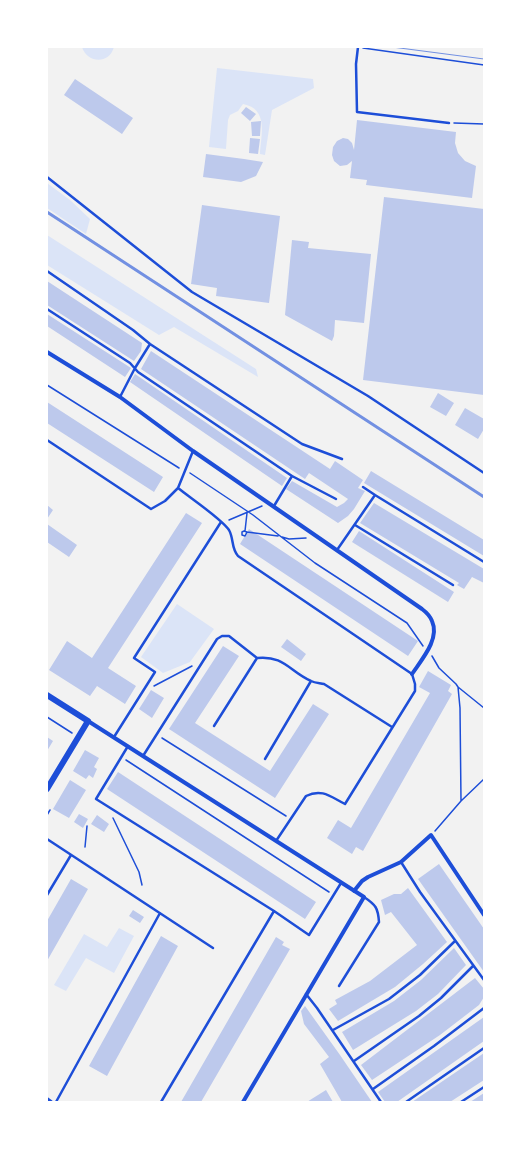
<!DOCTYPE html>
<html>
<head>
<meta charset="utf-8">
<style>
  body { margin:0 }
  #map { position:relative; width:531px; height:1149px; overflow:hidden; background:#f2f2f2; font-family:"Nunito Sans",sans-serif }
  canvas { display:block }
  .frame { position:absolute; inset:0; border:48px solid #fff; pointer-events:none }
</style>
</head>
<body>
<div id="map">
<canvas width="531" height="1149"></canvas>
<div class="frame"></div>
</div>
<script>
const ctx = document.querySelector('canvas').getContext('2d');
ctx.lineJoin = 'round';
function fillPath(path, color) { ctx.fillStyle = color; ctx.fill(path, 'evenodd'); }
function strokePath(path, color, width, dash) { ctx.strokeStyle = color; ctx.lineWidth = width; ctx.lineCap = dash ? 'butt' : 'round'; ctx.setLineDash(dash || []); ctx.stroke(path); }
fillPath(new Path2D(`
  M82,47H114C109,65 87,63 82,47Z
  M217,68L313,79L314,88L272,110L265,155L260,154C261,135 269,109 243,104L238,111L230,115L228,120L226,149L209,147Z
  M47,183L70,200L90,219L86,234L47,208Z
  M47,235L256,369L258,377L174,327L159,335L47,265Z
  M177,604L214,629L190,662L163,673L141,657Z
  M119,928L134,936L114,973L86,958L66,991L54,985L84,934L107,947Z`), '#dbe4f7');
fillPath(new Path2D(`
  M75,79L133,118L122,134L64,95Z
  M246,107L256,114L250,121L241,113Z
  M357,120L456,132L455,143L458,153L465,161L476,166L472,198L366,185L367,180L350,178L352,161L347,165L340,166L334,161L332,155L333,147L337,141L343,138L348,139L352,143L354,150Z
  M261,121L260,136H252L251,122Z
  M250,138L260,139L258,154L249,153Z
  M206,154L244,159L263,162L256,176L241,182L203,177Z
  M384,197L484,209V395L363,380Z
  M202,205L280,216L269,303L216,296L217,288L191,284Z
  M292,240L309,242L308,248L371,254L364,323L335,320L334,336L332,341L285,315Z
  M47,281L142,343L141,351L134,361L47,305Z
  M47,314L131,368L125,377L47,326Z
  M151,351L330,469L335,461L363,480L358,488L365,491L354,509L348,516L338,523L286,489L292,481L337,507L344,503L348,499L309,473L305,479L141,369Z
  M135,374L287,478L282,486L130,382Z
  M438,393L454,403L446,416L430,407Z
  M47,402L163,477L154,492L47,423Z
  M465,408L484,419V429L478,439L455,425Z
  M371,471L484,540V556L364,483Z
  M374,503L484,569V583L472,577L464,589L457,585L459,583L360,523Z
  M47,505L53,510L47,519Z
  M186,513L202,523L108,668L136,686L125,704L97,686L90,696L49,670L67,641L92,658Z
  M47,524L77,545L69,557L47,542Z
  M249,529L418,641L408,656L240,544Z
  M359,531L454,592L448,602L352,542Z
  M287,639L306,654L301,661L281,647Z
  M223,646L239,656L195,723L270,771L313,704L329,714L275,798L169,729Z
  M428,671L451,685L448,691L452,694L363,851L356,847L352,854L327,838L338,820L351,828L430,693L419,687Z
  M151,690L164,698L152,718L139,709Z
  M47,737L53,741L47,751Z
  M85,750L99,758L94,767L97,769L93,778L89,775L86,779L73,771Z
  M118,772L316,902L305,919L107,789Z
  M70,780L86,790L69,818L53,809Z
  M79,814L88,819L83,828L74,822Z
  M97,815L109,824L104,832L91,824Z
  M439,864L484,929V972L418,879Z
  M71,879L88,889L47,961V921Z
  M408,888L447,942L423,964L395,987L338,1021L329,1009L337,1004L335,1000L370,981L417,945L391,912L385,915L381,900L394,894H401Z
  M133,910L144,917L140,923L129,916Z
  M161,936L178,946L107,1076L89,1066Z
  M276,937L284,942L282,945L290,949L201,1102H181Z
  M454,948L466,965L438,994L416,1011L353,1050L342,1032L394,1001L421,980Z
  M475,978L484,989V997L479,1005L440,1035L372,1080L361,1065Z
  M305,1006L340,1055L372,1102H342L320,1064L329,1057L304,1024L301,1011Z
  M484,1017V1041L397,1102H385L378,1092Z
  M484,1053V1080L450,1102H412Z
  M326,1090L333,1102H307L310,1100Z
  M484,1093V1102H470Z`), '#bdc9ec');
strokePath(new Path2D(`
  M363,48L484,65
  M454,123L484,124
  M47,385L179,468
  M190,473L253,515L315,563L407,623L423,646
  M229,520L262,506
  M245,531L247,513
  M247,532L245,536L242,535V532L244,531L247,532L278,536
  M282,537L289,539L306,538
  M432,656L439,668L456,684L458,687L460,708L461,801
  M154,686L192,666
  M458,687L484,708
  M47,717L72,733
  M162,738L286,816
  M126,760L329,892
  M47,815L50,810
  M113,818L139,872L142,885
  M435,831L461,801L484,779
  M85,847L87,826`), '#1d4ed8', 1.5);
strokePath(new Path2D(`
  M358,47L356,64L357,112L449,123
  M47,177L192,292L368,396L484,473
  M47,271L133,330L150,344L302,444L342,459
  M47,309L130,363L138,372L292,476
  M120,397L135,368L150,344
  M47,440L151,509L165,501L178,488L193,451
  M363,487L375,495
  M178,488C189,497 222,519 229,530C234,539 231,548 238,556L412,674L415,684V691L345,804C331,797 322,788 306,796L276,841
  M274,506L292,476L336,499
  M355,525L453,585
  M337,550L375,495L484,562
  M214,726L257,658
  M114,737L155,672L134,658L221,522
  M128,746L96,799L274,911L309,935L341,883
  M143,756L217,639L222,636H229L257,658C284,655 290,672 311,681C315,683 320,683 324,684L392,727
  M265,759L311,681
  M47,839L213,948
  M401,862L420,892L484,980
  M47,895L71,855
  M339,986L379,922C378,908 376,905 364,897
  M306,994L317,1008L381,1102
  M333,1030L389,999L420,975L455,941
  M354,1061L419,1016L441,998L473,966
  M373,1089L434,1046L484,1008
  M56,1102L160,913
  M161,1102L274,911
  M406,1102L484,1048
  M461,1102L484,1087`), '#1d4ed8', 2.5);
strokePath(new Path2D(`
  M47,352L120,397L193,451L422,609C426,612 430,616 432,621C440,639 422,659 412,674
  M88,721L364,897L243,1102
  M354,891L362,881L368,877L401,862L431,835L484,915
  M47,1099L51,1102`), '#1d4ed8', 4);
strokePath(new Path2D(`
  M47,695L88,721L47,789`), '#1d4ed8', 6);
strokePath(new Path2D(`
  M392,47L484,59`), '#7290e2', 1);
strokePath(new Path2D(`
  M47,212L484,497`), '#7290e2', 3);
</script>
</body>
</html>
